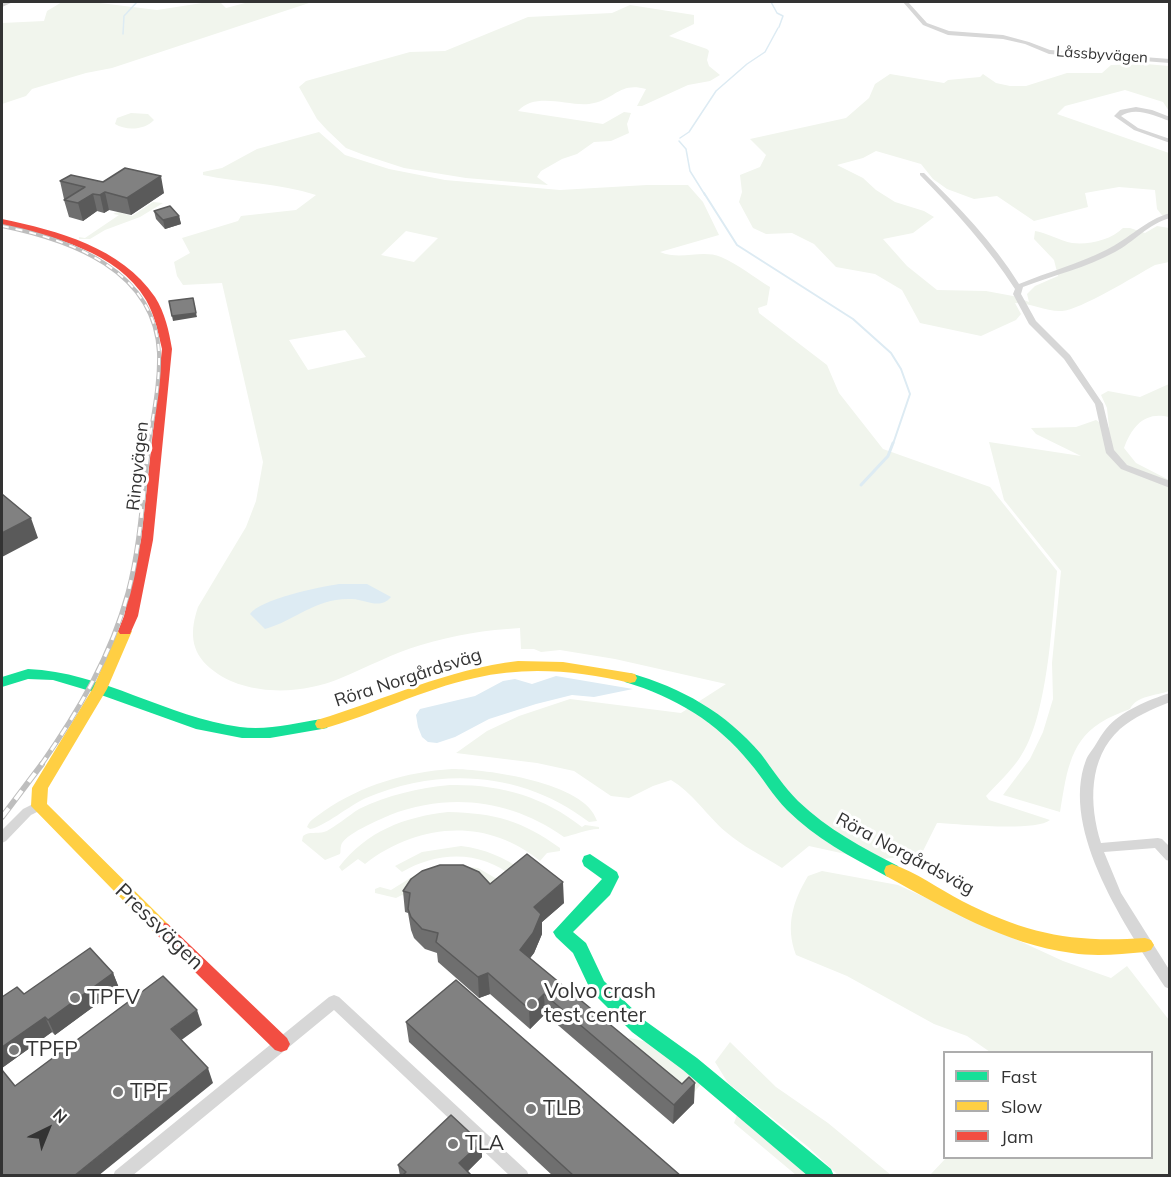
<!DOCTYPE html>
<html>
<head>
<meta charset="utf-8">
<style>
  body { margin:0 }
  #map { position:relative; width:1171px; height:1177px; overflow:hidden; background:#fff; font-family:Mulish,sans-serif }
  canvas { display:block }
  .frame { position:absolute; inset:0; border:3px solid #333; pointer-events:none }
  .legend { position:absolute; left:943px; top:1051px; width:210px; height:108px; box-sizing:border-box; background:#fff; border:2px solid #adadad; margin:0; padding:8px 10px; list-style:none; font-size:18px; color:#333 }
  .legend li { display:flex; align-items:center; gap:12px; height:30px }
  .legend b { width:30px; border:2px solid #adadad }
  .north { position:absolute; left:18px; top:1099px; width:60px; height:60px; -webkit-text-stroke:4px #fff; paint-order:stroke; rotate:43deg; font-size:16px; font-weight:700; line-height:24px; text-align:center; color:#333 }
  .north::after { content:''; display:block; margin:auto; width:21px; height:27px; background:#333; clip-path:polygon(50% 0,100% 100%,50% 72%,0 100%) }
</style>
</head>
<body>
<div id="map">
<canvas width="1171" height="1177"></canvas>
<div class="frame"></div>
<ul class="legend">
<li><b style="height:8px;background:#16e098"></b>Fast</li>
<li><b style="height:8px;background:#ffcf43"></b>Slow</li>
<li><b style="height:8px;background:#f24e42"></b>Jam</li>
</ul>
<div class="north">N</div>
</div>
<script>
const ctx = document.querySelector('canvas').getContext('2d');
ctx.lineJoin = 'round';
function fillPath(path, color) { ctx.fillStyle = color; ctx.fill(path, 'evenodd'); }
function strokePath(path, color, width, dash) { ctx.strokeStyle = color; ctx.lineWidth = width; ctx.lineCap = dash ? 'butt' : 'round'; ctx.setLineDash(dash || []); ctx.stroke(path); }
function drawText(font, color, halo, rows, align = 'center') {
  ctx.font = font + ' Mulish,sans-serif'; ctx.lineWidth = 6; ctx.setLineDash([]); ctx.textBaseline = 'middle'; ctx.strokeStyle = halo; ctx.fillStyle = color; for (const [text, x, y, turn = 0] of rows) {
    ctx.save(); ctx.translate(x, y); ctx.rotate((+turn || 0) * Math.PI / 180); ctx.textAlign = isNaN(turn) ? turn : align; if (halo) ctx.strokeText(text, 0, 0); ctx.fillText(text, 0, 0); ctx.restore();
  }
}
fillPath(new Path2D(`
  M62,2H92L157,10L202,3H221L226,8L249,2H312L112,68L86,73L32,89L26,96L2,104V23L44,21L47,11Z
  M630,5L694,15V24L669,36L707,49L709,51L707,60L709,66L720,75L710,81L688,85L642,106H637L646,89C620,82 616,98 594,103C573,109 537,90 518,111L603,124L624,112L631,113L627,124L629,133L611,141L594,142L577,154L562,159L541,171L537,177L548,185L466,178L404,168L364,155L346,148L327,130L317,119L299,87L306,81L410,52L445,51L528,17L612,13Z
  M1146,64L1169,66V111L1163,102L1125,90L1065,106L1057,114L1169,153V218L1165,219L1157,209L1155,190L1119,187L1085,193L1088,207L1034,221L997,196L974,199L947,189L933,179L921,164L876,151L863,158L837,165L863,178L876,190L895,202L924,211L934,217L913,233L883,239L907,266L937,290L986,291L1013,296L1029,302L1027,294L1035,286L1058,276L1054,260L1034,239L1035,231C1048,233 1060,241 1072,243C1089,245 1111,240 1123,228H1130L1145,233L1157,226L1169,228V262L1155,265C1135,276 1080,310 1062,311C1047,312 1031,303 1015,303L1021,314L1016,320L981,336L920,323L902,290L875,274L836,267L814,244L792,233L766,234L753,228L739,202L742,192L740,175L760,167L766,155L750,139L846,118L869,98L875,84L890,74L944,83L948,80L980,77L983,74L996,83L1010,86H1026L1067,73H1102L1111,65Z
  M131,113L148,114L154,120C145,130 126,131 115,124L117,118Z
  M319,132L345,155L389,169L445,180L560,190L647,185H688L703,202L719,235L660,252C681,261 701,249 721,257C738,264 755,278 770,287L767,305L758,308L759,313L827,365L839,393L883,449L990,487L1057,571C1052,620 1048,719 1019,759C1010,772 997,784 986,796L989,800L1050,820C1035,832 959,824 937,823L921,855L873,860L809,846L782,868C763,856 742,846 726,832C707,816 692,792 671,780L653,786L629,798L611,796L574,771L537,763L456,753L487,731L519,716L570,699L681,713L726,684L615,659L560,650L541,652L534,649H521L520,628C486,630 454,635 421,645C393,653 368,667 341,678C302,695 244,697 210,668C190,651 190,631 198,607L246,527L256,501L263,462L222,283L183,285L177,276L174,262L190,253L182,238L238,221L241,216L296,210L316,195C279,183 240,183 203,175V172L222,168L257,149ZM406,231L438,238L414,262L381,255ZM345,330L366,357L308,370L289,340Z
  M153,202L163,203L140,217L105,230L90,239H79V237L85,238L119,215L113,214L118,212L132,216Z
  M1169,384V417C1145,411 1132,426 1124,448L1136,463L1169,480V691C1156,696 1137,695 1130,709C1120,713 1109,717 1100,723C1068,743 1066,779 1060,812L1003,795L1030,759L1043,732L1053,699L1052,663L1061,571L1004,500L989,442L1081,456L1036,434L1031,428L1076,427L1096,420L1109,428L1107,408L1101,395L1108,391L1140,397Z
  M452,769C485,769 586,782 597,821L589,822C524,772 441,766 366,798C350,805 324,827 310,829L307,827C310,819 318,816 324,811C362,785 406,772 452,769Z
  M450,785C499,784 543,796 582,827L585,825L599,827V829C592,828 573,835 564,837C511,800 451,792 390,815C381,819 342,835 341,846C340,849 341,852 340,854L325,860L302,841L303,836C309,831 317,834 324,832C330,831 352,813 359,809C388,795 418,788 450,785Z
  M448,812C495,813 523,821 560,848V851L547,853L540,861C487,817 417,823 365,864L358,859L342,871L339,867C367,831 404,817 448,812Z
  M461,846C485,849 504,857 523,871L514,878C482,850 438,851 402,872L395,866L422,852Z
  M446,865L478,868L509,886L407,897L402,895L396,898L375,893V889L380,887L391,890L420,872Z
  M822,871L898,885L1063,961L1111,978L1127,966L1169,1020V1175H930L946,1158H1152V1052H990L967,1036L934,1024L847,976L796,955C785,926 793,901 808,876Z
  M630,1038L656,1044L703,1082L689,1098L625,1040Z
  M730,1042L776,1087L828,1123L891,1175H838L807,1146L728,1083L715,1062Z
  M737,1115L814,1175H796L734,1123Z`), '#f1f5ed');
fillPath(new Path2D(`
  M339,584H367L391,597C380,610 367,600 352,599C317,597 296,620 265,629L250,614C260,599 320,587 339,584Z
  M556,676L633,689L594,697L572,695L536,704L489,719L455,737L437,743L428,742L422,737L418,727L416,715L420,709L475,696L503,681L515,679L532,684Z`), '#ddebf3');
strokePath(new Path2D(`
  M771,2L777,13L783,16L779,27
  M123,34L124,16L137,2
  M680,138L689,132L716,91L747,64L765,52L778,28
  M679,141L686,149L690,171L705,195`), '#ddebf3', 1.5);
strokePath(new Path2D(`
  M704,193L737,245L853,319L891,353L901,369L910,394L893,444`), '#ddebf3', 2);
strokePath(new Path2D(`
  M861,485L888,456L893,443`), '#ddebf3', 3);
fillPath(new Path2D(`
  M6,2H13L2,7V3Z
  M903,2H908L927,23L949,31L1003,35L1029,42L1050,50L1170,59V63L1049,54L1025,44L1003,39L948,35L923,25Z
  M1136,107L1152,110L1170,117V121C1154,116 1136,106 1121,116L1138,128L1170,139V143L1134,130L1114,116L1120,110Z
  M920,173H924C959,207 993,242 1019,284C1048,272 1078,264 1106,250C1129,239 1145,220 1170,213V218C1148,224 1134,242 1115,252C1086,268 1054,275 1023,287L1021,294L1036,321L1070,355L1103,404L1114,450L1127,465L1170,481V488L1121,469L1106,453L1095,404L1064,359L1029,324L1013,294L1015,289C988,247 955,211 920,175Z
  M1170,693V702C1152,709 1134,717 1120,729C1088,758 1089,805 1101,843L1158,838L1162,839L1170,847V861L1166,860L1155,848L1104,852L1121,893L1170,971V989L1165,987C1128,930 1059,831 1086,760C1088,755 1093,749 1096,744C1099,739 1102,734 1106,729C1121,711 1148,700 1170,693Z
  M39,801L43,803L45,806L43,809L31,815L6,841L2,843V830L23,809Z
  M334,995L339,997L527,1171L529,1176H510L334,1010L132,1176H113L115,1171L329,997Z`), '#d7d7d7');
fillPath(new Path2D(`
  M28,669C102,672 167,717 240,727C267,731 295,723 322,719L327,720L329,724L327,728L322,729L270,738H242L196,729L90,691L53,680L28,679L2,687V677Z
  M630,673C682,688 725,712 761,754C773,770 784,787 798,801C827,829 863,848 898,866L900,871L898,876L892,878L886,876C851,857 815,838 787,810C773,796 763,778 750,763C717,722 675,697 625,682L623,678L625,674Z
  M590,854L617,872L619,877L610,895L573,932L586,943L604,981L644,1020L697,1058L831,1169L834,1176H808L683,1070L632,1032L591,991L573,953L556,937L553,932L602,879L584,866L582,861L584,856Z`), '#16e098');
fillPath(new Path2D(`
  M125,626L132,631L107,689L48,788L47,804L168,924L171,929L168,934L162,936L156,934L31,806L32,788L93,688L118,631Z
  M518,661L563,662L630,673L635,674L637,678L635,682L630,683C579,671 527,666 475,678C423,689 373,715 322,729L317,728L315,724L317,720C384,700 448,669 518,661Z
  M892,864C916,872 939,889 962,901C1027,934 1072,943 1145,938L1151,940L1154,945L1151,950L1145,952C1121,954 1096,957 1072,953C1004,944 945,908 886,876L884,871L886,866Z`), '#ffcf43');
fillPath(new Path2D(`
  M2,219C58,231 121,247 155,297C165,313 169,331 172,349L153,540L138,616L130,634H120L118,631L124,616L141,540L162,349C158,332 155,316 146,300C118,252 52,236 2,225Z
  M162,922L168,924L287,1038L290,1044L287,1050L281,1052L275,1050L156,934L153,929L156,924Z`), '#f24e42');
const railFar2 = new Path2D(`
  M2,226C71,240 155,270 159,353C160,384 153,414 149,444`);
const railFar1 = new Path2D(`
  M41,765C78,712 111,656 128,593C141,544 143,493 149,443`);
const rail = new Path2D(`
  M2,817L42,764`);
strokePath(railFar2, '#bebebe', 4);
strokePath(railFar1, '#bebebe', 5);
strokePath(rail, '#bebebe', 6);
strokePath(railFar2, '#fff', 2, [7]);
strokePath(railFar1, '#fff', 3, [9]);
strokePath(rail, '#fff', 4, [11]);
fillPath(new Path2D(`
  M60,181L103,182L164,193L131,215L109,210L104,213L97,211L83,221L69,217L64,200L66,199H64Z
  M154,211L179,216L181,224L165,229L156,219Z
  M490,884L564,903L542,922V934L534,953L530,958L694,1103L673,1124L545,1014L530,1029L490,994L479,998L438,962L437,953L425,949L414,938L411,930L408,913L405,912L403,891Z
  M113,973L119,988L55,1035L52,1032L2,1068V997L24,994Z
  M406,1022L681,1176H553L409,1042Z
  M481,1143L482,1157L468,1171L472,1176H400L398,1165Z`), '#6f6f6f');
fillPath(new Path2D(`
  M161,176L164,193L131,215L127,198Z
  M105,192L109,210L104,213L100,195Z
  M93,194L97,211L83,221L78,203Z
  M179,216L181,224L165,229L163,220Z
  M196,313L197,317L173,321L172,316Z
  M31,518L38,538L2,557V533Z
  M563,882L564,903L542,922V934L534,953L521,970L520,950L534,907Z
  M113,973L119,988L55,1035L48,1020Z
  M488,973L490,994L479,998L478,977Z
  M544,994L545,1014L530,1029L529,1009Z
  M197,1010L202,1025L176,1044L171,1029Z
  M45,1017L52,1032L2,1068V1047Z
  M208,1068L213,1083L98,1176H74Z
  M695,1083L694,1103L673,1124L674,1105Z
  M481,1143L482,1157L463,1176L459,1163Z`), '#5a5a5a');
const building = new Path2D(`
  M125,168L161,176L127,198L105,192L100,195L93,194L78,203L64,200L85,187L60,181L71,175L103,182Z
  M170,206L179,216L163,220L154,211Z
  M193,298L196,313L172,316L169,301Z
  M2,494L31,518L2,533Z
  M527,854L563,882L534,907L541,914L533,933L520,950L682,1084L689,1077L695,1083L674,1105L544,994L529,1009L488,973L478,977L436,942L438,933L422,929L411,917L408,909L410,893L403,891L411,879L422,871L440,865H463L479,872L490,884Z
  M90,948L113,973L48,1020L45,1017L2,1047V997L17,987L24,994Z
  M163,976L197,1010L171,1029L208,1068L74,1176H2V1070L15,1086Z
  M456,980L681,1176H574L406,1022Z
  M451,1115L481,1143L459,1163L472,1176H402L406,1172L398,1165Z`);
fillPath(building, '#818181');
strokePath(building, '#5a5a5a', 1.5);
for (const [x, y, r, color] of [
  [75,998,6,"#7a7a7a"],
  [532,1004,6,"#7a7a7a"],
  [14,1050,6,"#7a7a7a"],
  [118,1092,6,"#7a7a7a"],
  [531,1109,6,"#7a7a7a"],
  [453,1144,6,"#7a7a7a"]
]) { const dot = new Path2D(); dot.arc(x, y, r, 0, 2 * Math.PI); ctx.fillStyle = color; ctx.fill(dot); strokePath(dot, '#fff', 2); }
drawText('15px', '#333', '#fff', [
  ["Låssbyvägen",1102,55,4]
]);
drawText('18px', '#333', '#fff', [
  ["Ringvägen",138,466,-84],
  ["Röra Norgårdsväg",408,678,-18],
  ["Röra Norgårdsväg",905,854,28]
]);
drawText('21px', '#333', '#fff', [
  ["Pressvägen",159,927,44]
]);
drawText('21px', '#333', '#fff', [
  ["Volvo crash",544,992],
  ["test center",544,1016],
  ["TPFV",87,998],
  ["TPFP",26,1050],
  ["TPF",130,1092],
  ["TLB",543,1109],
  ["TLA",465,1144]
], 'left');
</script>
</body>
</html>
